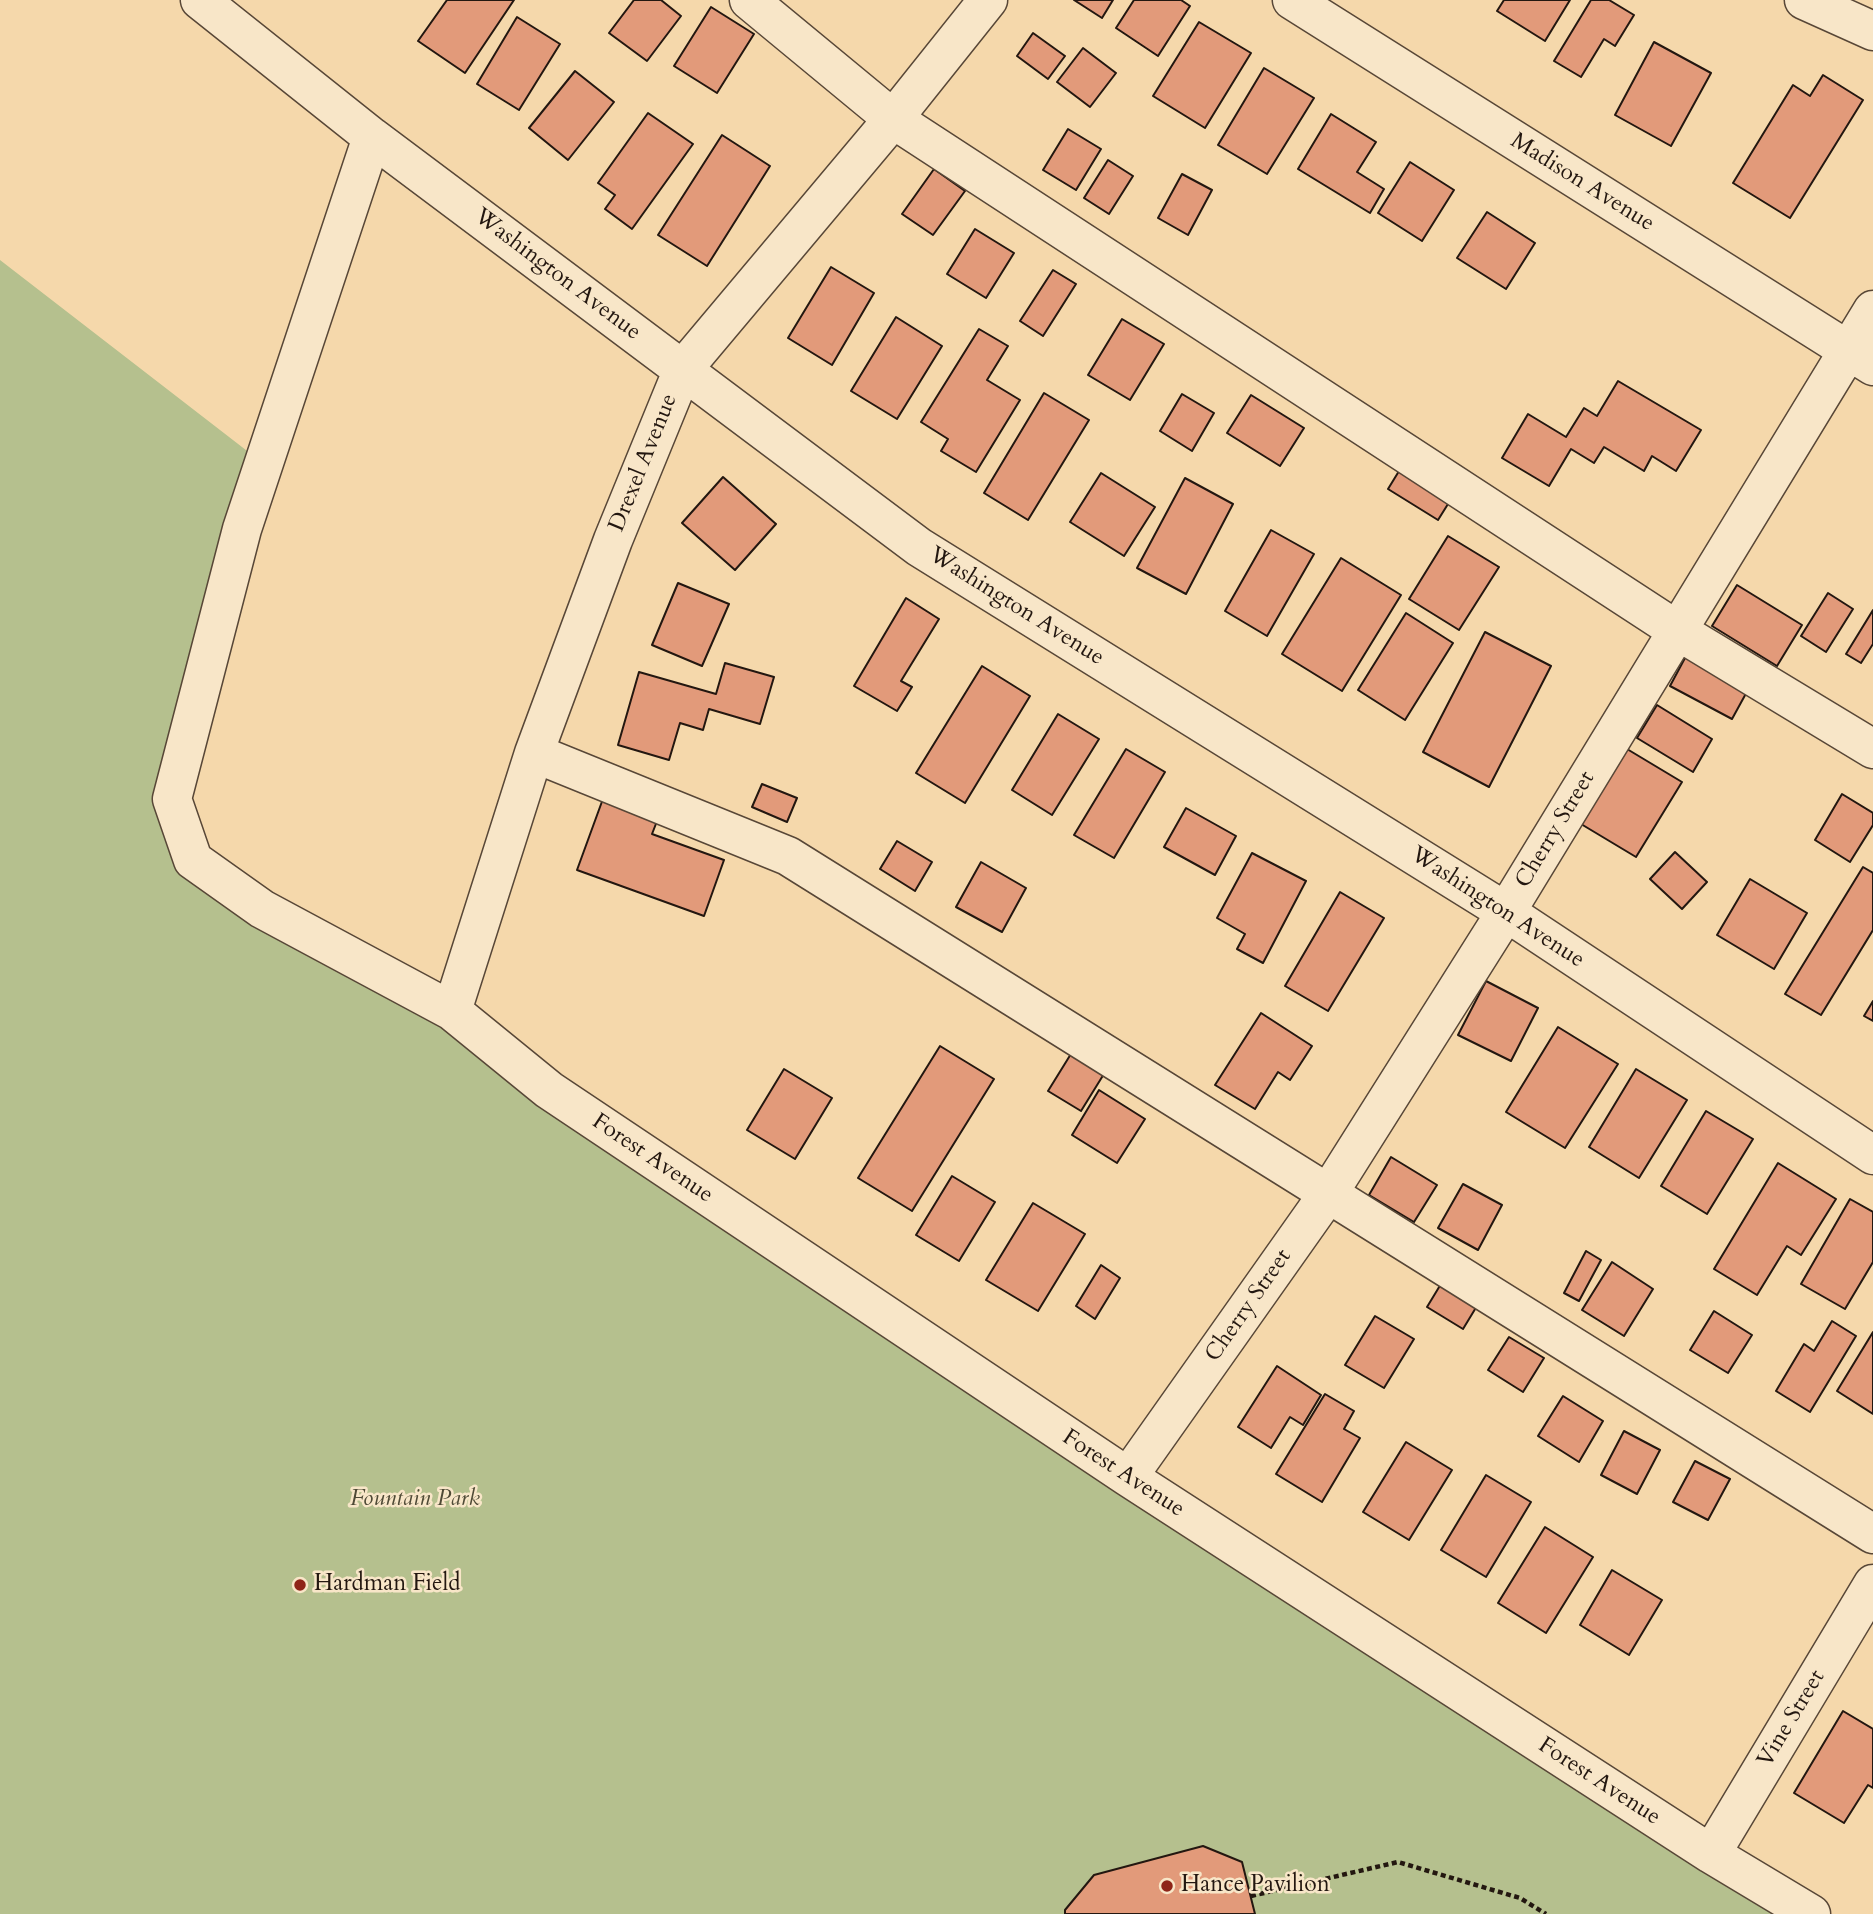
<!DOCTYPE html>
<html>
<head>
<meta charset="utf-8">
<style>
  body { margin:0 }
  canvas { display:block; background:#f5d8ab }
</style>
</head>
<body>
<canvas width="1873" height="1914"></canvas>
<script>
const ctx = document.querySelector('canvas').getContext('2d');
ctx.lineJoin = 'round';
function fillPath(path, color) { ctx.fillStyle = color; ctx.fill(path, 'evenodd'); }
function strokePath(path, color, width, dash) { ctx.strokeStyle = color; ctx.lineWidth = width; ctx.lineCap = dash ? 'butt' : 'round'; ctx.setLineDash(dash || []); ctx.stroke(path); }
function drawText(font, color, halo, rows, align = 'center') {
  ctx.font = font + ' Cardo,serif'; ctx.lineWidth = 5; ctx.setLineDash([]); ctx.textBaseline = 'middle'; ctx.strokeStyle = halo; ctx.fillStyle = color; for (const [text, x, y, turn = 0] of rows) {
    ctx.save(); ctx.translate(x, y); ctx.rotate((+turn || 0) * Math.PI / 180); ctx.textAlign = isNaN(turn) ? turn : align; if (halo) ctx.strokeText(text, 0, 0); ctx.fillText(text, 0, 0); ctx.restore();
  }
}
fillPath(new Path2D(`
  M0,260L264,464L172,799L193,860L1811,1914H0Z`), '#b5c08e');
const building = new Path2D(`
  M447,0H514L465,73L418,41Z
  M634,0H661L681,16L647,61L609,33Z
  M1074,0H1113L1102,18Z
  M1134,0H1181L1190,6L1158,56L1116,28Z
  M1504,0H1570L1545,41L1497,11Z
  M1591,0H1609L1634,15L1615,46L1604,39L1581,77L1554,61Z
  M711,7L754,34L717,93L674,66Z
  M517,17L560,44L519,110L477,84Z
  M1199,22L1251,53L1205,128L1153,96Z
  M1033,33L1065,56L1048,79L1017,56Z
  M1654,42L1711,73L1671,146L1615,115Z
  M1083,48L1116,73L1090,107L1057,82Z
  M1264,68L1314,98L1267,174L1218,145Z
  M575,71L614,102L568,160L529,128Z
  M1823,75L1863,100L1790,218L1733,183L1793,85L1810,96Z
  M648,113L693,144L632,229L605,209L615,195L598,183Z
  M1331,114L1376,142L1357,172L1384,189L1370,213L1298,169Z
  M1068,129L1101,149L1076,190L1043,170Z
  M722,135L770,166L707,266L658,235Z
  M1108,160L1133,176L1109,214L1084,198Z
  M1410,162L1454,190L1422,241L1378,213Z
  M934,169L965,191L933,235L902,214Z
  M1182,174L1212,190L1188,235L1158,218Z
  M1487,212L1535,243L1506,289L1457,258Z
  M975,229L1014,253L986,298L947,274Z
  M831,267L874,293L832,365L788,338Z
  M1053,270L1076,284L1043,336L1020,321Z
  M896,317L942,346L897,419L851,391Z
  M1122,319L1164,344L1130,400L1088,375Z
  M979,329L1008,346L987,380L1020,400L976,472L941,451L948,439L921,422Z
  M1618,381L1701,430L1676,471L1652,456L1644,471L1604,447L1594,463L1571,449L1549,486L1502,458L1528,414L1566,437L1584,408L1597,416Z
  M1044,393L1089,420L1028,520L984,493Z
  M1182,394L1214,413L1192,451L1160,431Z
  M1251,395L1304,428L1280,466L1227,433Z
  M1407,458L1458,488L1438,520L1388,489Z
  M1101,473L1155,507L1124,556L1070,522Z
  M723,477L776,524L735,570L682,523Z
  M1185,478L1233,504L1186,594L1137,568Z
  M1271,530L1314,554L1267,636L1225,611Z
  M1448,536L1499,567L1459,630L1409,599Z
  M1341,558L1401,595L1342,691L1282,654Z
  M678,583L729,604L702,666L652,645Z
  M1737,585L1802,625L1777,666L1712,626Z
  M1828,593L1853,609L1826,652L1801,636Z
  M906,598L939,619L901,681L912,687L897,711L854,686Z
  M1873,610V644L1861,663L1846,654Z
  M1406,613L1453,643L1405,720L1358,690Z
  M1485,632L1551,666L1489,787L1423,752Z
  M1693,643L1755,677L1732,719L1670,686Z
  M725,663L774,677L760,724L709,709L703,730L680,723L669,760L618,745L639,672L716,694Z
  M982,666L1030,696L965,803L916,773Z
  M1657,705L1712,739L1693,772L1637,738Z
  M1058,714L1099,739L1052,815L1012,790Z
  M1126,749L1165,772L1114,858L1074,835Z
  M1627,749L1682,782L1636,857L1581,824Z
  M762,784L797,798L787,822L752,807Z
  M1842,794L1873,813V825L1850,862L1815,840Z
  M604,796L659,816L652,834L724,860L704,916L577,870Z
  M1186,808L1236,836L1215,875L1164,847Z
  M897,841L932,862L915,891L880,869Z
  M1675,852L1707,882L1682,909L1650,879Z
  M1252,853L1306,881L1263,963L1237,949L1245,934L1217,918Z
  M981,862L1026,888L1002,932L956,907Z
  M1863,867L1873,873V930L1821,1015L1785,994Z
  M1750,879L1807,913L1774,969L1717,935Z
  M1340,892L1384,918L1328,1011L1285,986Z
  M1486,981L1538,1008L1511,1061L1458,1035Z
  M1873,1001V1021L1864,1016Z
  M1261,1013L1312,1046L1290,1080L1278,1072L1255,1109L1215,1085Z
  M1558,1027L1618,1064L1565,1148L1506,1112Z
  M940,1046L994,1079L912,1211L858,1178Z
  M1074,1049L1107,1069L1081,1111L1048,1091Z
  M784,1069L832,1098L795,1159L747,1130Z
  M1636,1069L1687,1100L1639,1178L1589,1147Z
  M1099,1090L1145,1119L1117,1163L1072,1135Z
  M1706,1111L1753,1139L1707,1214L1661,1186Z
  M1391,1157L1437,1185L1414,1222L1369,1195Z
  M1778,1163L1836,1199L1801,1255L1787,1246L1757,1295L1714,1269Z
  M952,1176L995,1202L959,1261L916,1235Z
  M1463,1184L1502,1205L1478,1250L1438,1228Z
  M1850,1199L1873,1212V1262L1845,1309L1801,1284Z
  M1033,1203L1085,1234L1038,1311L986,1280Z
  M1586,1251L1601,1260L1579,1301L1564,1293Z
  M1612,1262L1653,1289L1624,1336L1582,1310Z
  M1101,1265L1120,1278L1095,1319L1076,1306Z
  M1447,1274L1483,1296L1463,1329L1427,1307Z
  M1714,1311L1752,1335L1728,1373L1690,1350Z
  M1375,1316L1414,1339L1384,1388L1345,1365Z
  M1832,1321L1856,1336L1810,1412L1776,1391L1804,1344L1814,1351Z
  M1873,1332V1414L1837,1391Z
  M1509,1337L1544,1358L1523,1392L1488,1370Z
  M1277,1366L1321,1395L1303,1425L1290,1417L1271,1448L1238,1427Z
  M1325,1394L1354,1411L1344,1429L1360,1438L1322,1502L1276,1474Z
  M1563,1396L1603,1421L1579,1462L1538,1436Z
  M1624,1431L1660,1450L1637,1494L1601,1475Z
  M1406,1442L1452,1470L1409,1540L1363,1512Z
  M1695,1461L1730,1479L1708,1520L1673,1502Z
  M1486,1475L1531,1502L1486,1577L1441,1550Z
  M1545,1527L1593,1557L1546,1633L1498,1603Z
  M1612,1570L1662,1600L1629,1655L1580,1625Z
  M1843,1711L1873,1729V1788L1868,1785L1844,1823L1794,1793Z
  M1203,1846L1242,1862L1255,1914H1065V1910L1094,1875Z`);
fillPath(building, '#e29a7a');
strokePath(building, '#231710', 2);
const minor = new Path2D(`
  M200,0L372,137L919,547L1506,912L1873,1155
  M749,0L893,119L1678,631L1873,749
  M1292,0L1873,366
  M1804,0L1873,31
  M372,137L242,529L172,799L193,860L262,909L452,1011L549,1090L1128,1477L1711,1854L1811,1914
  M534,753L788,856L1873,1534
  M452,1011L534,753L613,540L683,369L893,119L988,0
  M1128,1477L1328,1194L1506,912L1873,310
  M1711,1854L1873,1584`);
strokePath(minor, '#584737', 41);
strokePath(new Path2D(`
  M1251,1896L1398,1862L1520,1898L1546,1914`), '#231710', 4.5, [5, 3.5]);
strokePath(minor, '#f8e6c8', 38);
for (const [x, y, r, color] of [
  [300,1585,7,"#8f2418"],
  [1167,1886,7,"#8f2418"]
]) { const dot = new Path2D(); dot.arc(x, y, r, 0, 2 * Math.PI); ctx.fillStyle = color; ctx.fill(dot); strokePath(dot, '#f8e6c8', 2.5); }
drawText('23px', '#231710', '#f8e6c8', [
  ["Madison Avenue",1582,183,32],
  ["Washington Avenue",557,275,37],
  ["Drexel Avenue",644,463,-68],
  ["Washington Avenue",1016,607,32],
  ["Cherry Street",1556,830,-59],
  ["Washington Avenue",1497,908,33],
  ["Forest Avenue",652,1159,34],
  ["Cherry Street",1249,1306,-55],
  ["Forest Avenue",1123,1474,33],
  ["Vine Street",1792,1719,-59],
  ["Forest Avenue",1599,1782,33]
]);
drawText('italic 23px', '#4f4a36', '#f8e6c8', [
  ["Fountain Park",415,1500]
]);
drawText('23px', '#231710', '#f8e6c8', [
  ["Hardman Field",314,1585],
  ["Hance Pavilion",1181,1886]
], 'left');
</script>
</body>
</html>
